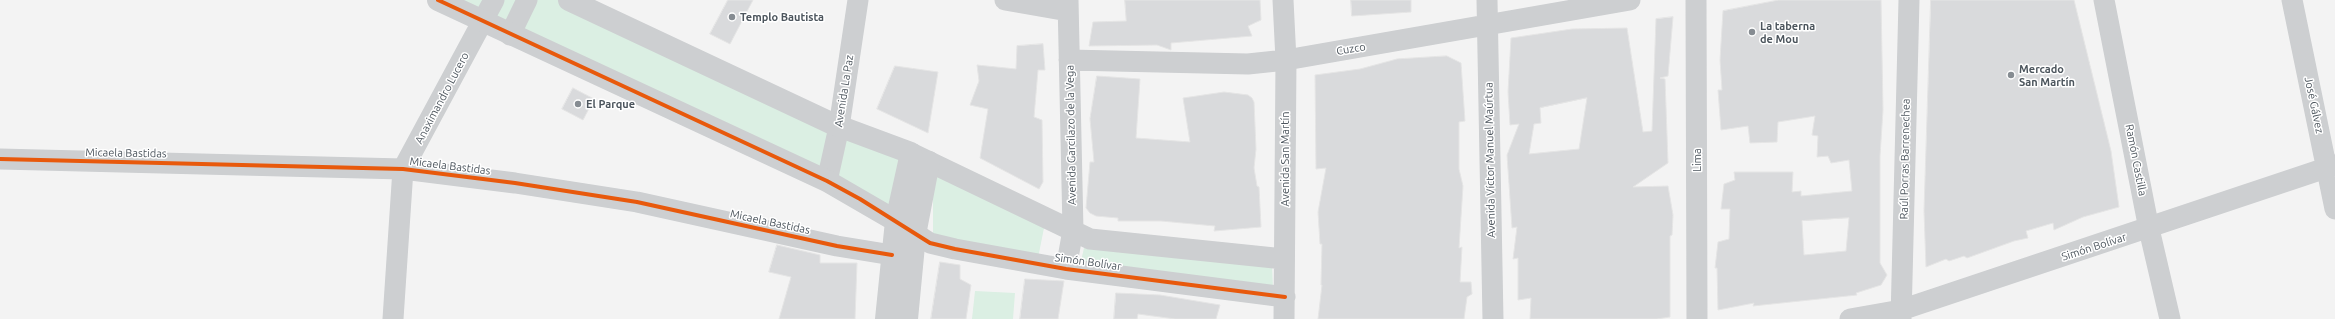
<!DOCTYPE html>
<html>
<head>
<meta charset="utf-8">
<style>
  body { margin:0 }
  canvas { display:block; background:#f3f3f3 }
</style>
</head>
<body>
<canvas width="2335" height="319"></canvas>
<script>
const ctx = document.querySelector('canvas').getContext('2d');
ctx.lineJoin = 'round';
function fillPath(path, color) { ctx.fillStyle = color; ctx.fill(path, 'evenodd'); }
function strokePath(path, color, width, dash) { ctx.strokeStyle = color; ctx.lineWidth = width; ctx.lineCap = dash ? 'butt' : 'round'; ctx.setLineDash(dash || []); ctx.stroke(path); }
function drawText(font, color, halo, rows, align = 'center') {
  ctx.font = font + ' Ubuntu,sans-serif'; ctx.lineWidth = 3; ctx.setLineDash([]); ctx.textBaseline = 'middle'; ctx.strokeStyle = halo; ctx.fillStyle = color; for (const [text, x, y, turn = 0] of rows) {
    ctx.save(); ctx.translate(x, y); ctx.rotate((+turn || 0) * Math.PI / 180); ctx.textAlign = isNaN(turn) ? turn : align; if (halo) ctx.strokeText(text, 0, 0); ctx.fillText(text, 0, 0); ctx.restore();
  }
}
fillPath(new Path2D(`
  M452,0H583L911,153L896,221Z
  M933,176L953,181L1045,223L1038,258L933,237Z
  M1084,248L1272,265L1273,288L1080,265Z
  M975,291L1015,293L1013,319H972Z`), '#dbefe3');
const building = new Path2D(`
  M728,0H753L730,44L710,34Z
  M1125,0H1260L1261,20L1248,26L1252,36L1171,43V50L1157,45L1089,46L1093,22L1126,21Z
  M1351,0H1411V12L1352,16Z
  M1779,0H1881L1883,110L1880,156V263L1887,275L1881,285L1856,293L1857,295L1753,306L1754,303L1718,310L1717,268H1715L1718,242L1729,239L1730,209H1721L1724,184L1735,180L1734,172H1793L1792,192L1801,191V196L1852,191L1849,160L1831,163L1828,156L1817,157L1818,136L1812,135L1815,116L1778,122L1777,142L1750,143L1748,126L1721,130L1718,90H1722L1720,60L1723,11ZM1849,218L1846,251L1804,255L1802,221Z
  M1931,0H2074L2111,151L2119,207L2083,217L2054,230L2053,223L2026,231L2028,238L2014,241L1967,258L1964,256L1949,261L1946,259L1926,267L1924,211Z
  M1673,17L1668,76L1660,78L1665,79L1668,163L1633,187L1668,186L1673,215L1672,235L1670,236V317L1657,319H1530L1531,298L1518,300V258L1513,259L1517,227L1512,228L1507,155L1519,124L1510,125L1508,92L1511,38L1572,29L1627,28L1643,132L1652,131L1656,19ZM1587,98L1579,149L1529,154L1534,124L1541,123L1540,108Z
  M1043,44L1045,70H1038L1034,117L1042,120L1043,182L1039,189L980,158L988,109L970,105L979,81L977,65L1016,69L1017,46Z
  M1447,56L1461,63L1465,121L1459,122V169L1463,186L1459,248L1462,247L1460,282H1471L1472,294L1467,297L1464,319H1318L1322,285H1321L1322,244H1320L1318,212L1326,168L1316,169L1315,75L1360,69L1397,59Z
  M895,66L938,72L928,133L877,109Z
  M1097,76L1140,79L1136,138L1190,142L1183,98L1224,92L1248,95L1252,98L1254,102L1256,149L1254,168L1257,186L1259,187L1261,227L1214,231L1215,226L1161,221H1118V218L1096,216L1090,213L1086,208L1090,162H1094L1090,119Z
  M573,88L594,99L583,120L562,109Z
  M777,245L820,255V263H857L855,319H779L791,277L769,272Z
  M940,262L960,265V279L971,285L966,319H931Z
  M1025,279L1064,281L1058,319H1020Z
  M1116,293L1160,295L1220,305L1216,319H1175L1138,314L1137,319H1114Z`);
fillPath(building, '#d9dadc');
strokePath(building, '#e5e5e5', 1);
strokePath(new Path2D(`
  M1005,0L1068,11
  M1283,0L1286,60L1284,319
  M1487,0L1493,319
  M1696,0L1697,319
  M2104,0L2149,229L2170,319
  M2292,0L2335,209
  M510,35L527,0
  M1069,60L1248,64L1286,60L1630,0
  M913,154L1090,239L1284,259
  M0,159L403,169L515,183L637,202L837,246L892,255
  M827,181L839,127L858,0
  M902,225L930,243L955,249L1066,269L1285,297
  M1066,269L1073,230L1068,0
  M393,319L403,169L494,0
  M1850,319L1901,310L2335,165
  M1901,319L1909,0`), '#cdcfd1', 21);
strokePath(new Path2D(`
  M438,0L827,181L896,221
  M569,0L833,124L911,153L896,221L886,319
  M907,319L915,235L929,162`), '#cdcfd1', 22);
strokePath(new Path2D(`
  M438,0L827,181L860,199L930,243L955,249L1066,269L1285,297
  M0,159L403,169L515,183L637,202L837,246L892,255`), '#e8590c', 4);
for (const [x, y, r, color] of [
  [732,17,4,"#868c92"],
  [1752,32,4,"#868c92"],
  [2011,75,4,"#868c92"],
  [578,104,4,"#868c92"]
]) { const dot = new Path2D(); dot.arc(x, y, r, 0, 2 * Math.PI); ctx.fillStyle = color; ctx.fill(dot); strokePath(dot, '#fff', 1.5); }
drawText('bold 11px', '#4c555d', '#fff', [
  ["Templo Bautista",740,17],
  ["La taberna",1760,26],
  ["de Mou",1760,39],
  ["Mercado",2019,69],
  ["San Martín",2019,82],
  ["El Parque",586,104]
], 'left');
drawText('11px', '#4c555d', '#fff', [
  ["Cuzco",1351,49,-9],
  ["Avenida La Paz",844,91,-81],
  ["Anaximandro Lucero",442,98,-62],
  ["José Gálvez",2314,105,78],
  ["Avenida Garcilazo de la Vega",1071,135,-91],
  ["Micaela Bastidas",126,153,1],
  ["Avenida San Martín",1285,159,-90],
  ["Raúl Porras Barrenechea",1905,159,-89],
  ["Avenida Víctor Manuel Maúrtua",1490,160,-91],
  ["Lima",1697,160,-90],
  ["Ramón Castilla",2136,160,79],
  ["Micaela Bastidas",450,166,7],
  ["Micaela Bastidas",770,222,12],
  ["Simón Bolívar",2094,247,-18],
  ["Simón Bolívar",1088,262,8]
]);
</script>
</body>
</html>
